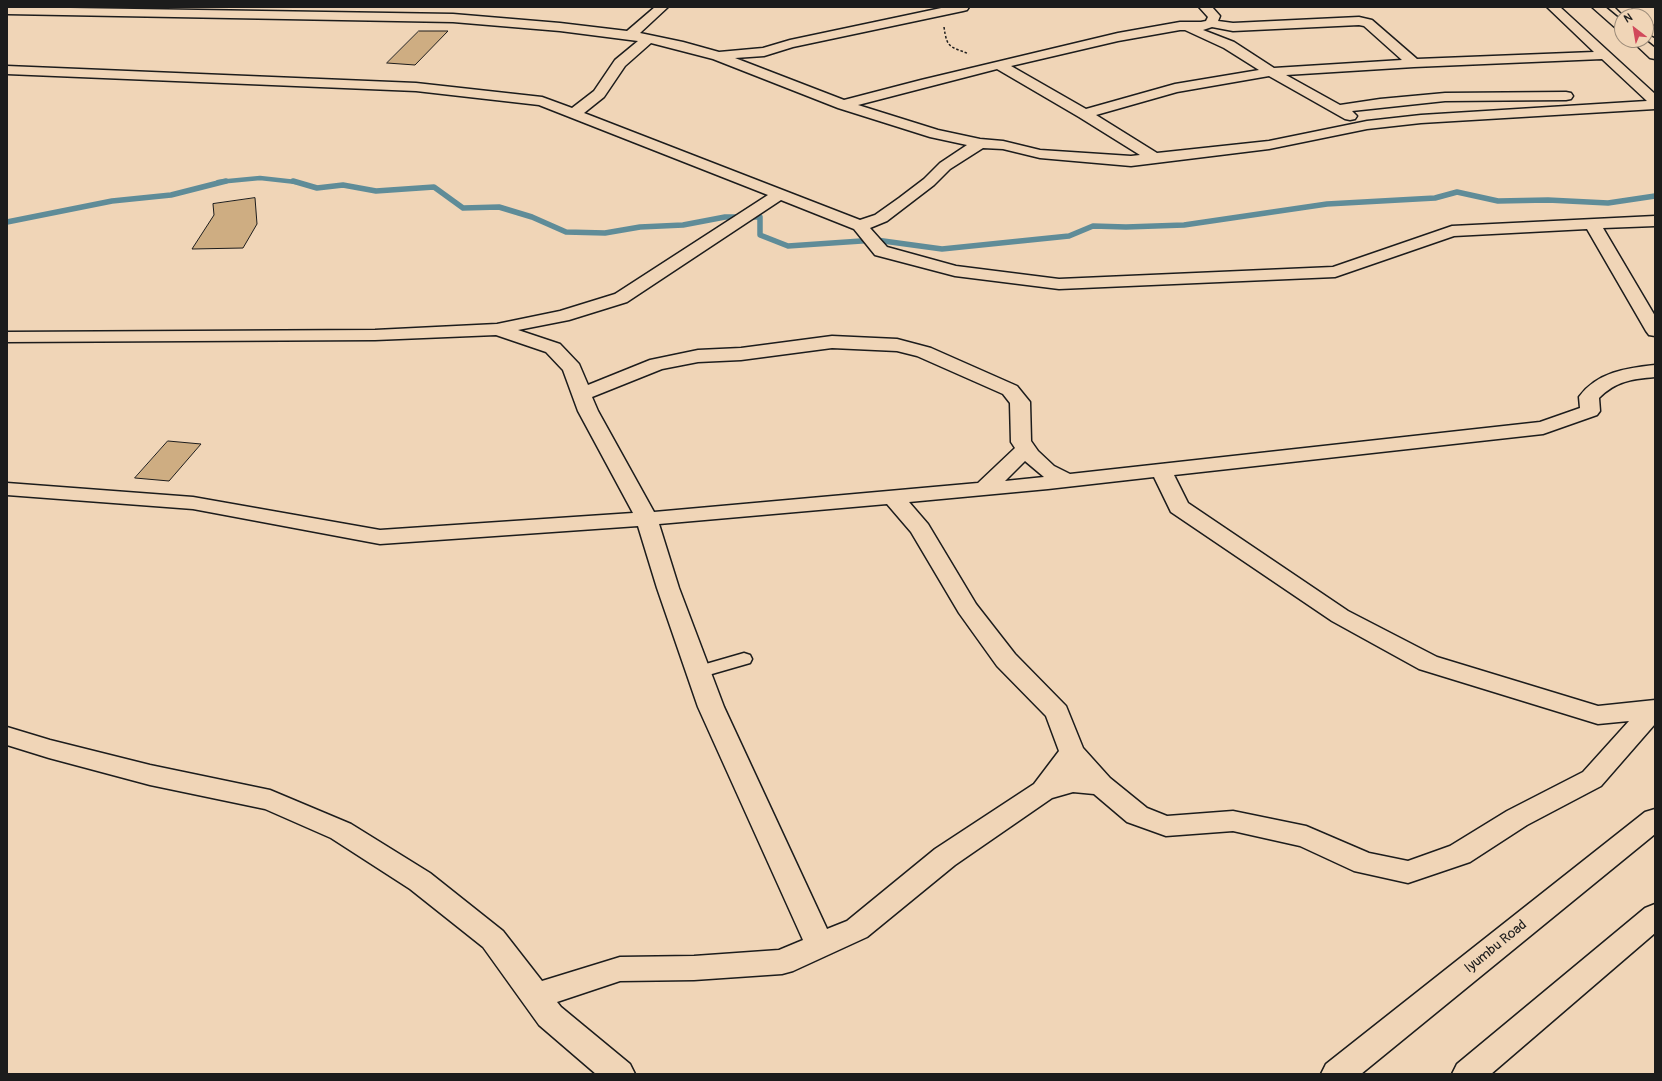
<!DOCTYPE html>
<html>
<head>
<meta charset="utf-8">
<style>
  body { margin:0 }
  #map { position:relative; width:1662px; height:1081px; overflow:hidden; background:#f0d5b7; font-family:Pangolin,sans-serif }
  canvas { display:block }
  .frame { position:absolute; inset:0; border:8px solid #1c1c1c; pointer-events:none }
  .north { position:absolute; left:1614px; top:8px; width:40px; height:40px; box-sizing:border-box; background:#f0d5b7; border:1px solid #9b8b79; border-radius:50%; rotate:329deg; font-size:11px; font-weight:700; line-height:16px; text-align:center; color:#1c1c1c }
  .north::after { content:''; display:block; margin:auto; width:14px; height:18px; background:#d1495b; clip-path:polygon(50% 0,100% 100%,50% 72%,0 100%) }
</style>
</head>
<body>
<div id="map">
<canvas width="1662" height="1081"></canvas>
<div class="frame"></div>
<div class="north">N</div>
</div>
<script>
const ctx = document.querySelector('canvas').getContext('2d');
ctx.lineJoin = 'round';
function strokePath(path, color, width, dash) { ctx.strokeStyle = color; ctx.lineWidth = width; ctx.lineCap = dash ? 'butt' : 'round'; ctx.setLineDash(dash || []); ctx.stroke(path); }
function fillPath(path, color) { ctx.fillStyle = color; ctx.fill(path, 'evenodd'); }
function drawText(font, color, halo, rows, align = 'center') {
  ctx.font = font + ' Pangolin,sans-serif'; ctx.lineWidth = 4; ctx.setLineDash([]); ctx.textBaseline = 'middle'; ctx.strokeStyle = halo; ctx.fillStyle = color; for (const [text, x, y, turn = 0] of rows) {
    ctx.save(); ctx.translate(x, y); ctx.rotate((+turn || 0) * Math.PI / 180); ctx.textAlign = isNaN(turn) ? turn : align; if (halo) ctx.strokeText(text, 0, 0); ctx.fillText(text, 0, 0); ctx.restore();
  }
}
strokePath(new Path2D(`
  M218,182L260,178L296,182`), '#5f8c98', 4.5);
strokePath(new Path2D(`
  M293,181L317,188L343,185L376,191L434,187L463,208L499,207L532,217L566,232L605,233L640,227L683,225L725,217H760V235L788,246L876,240L942,249L1069,236L1093,226L1126,227L1184,225L1327,204L1435,198L1457,192L1498,201L1548,200L1608,203L1655,196
  M7,222L112,201L171,195L226,181`), '#5f8c98', 5.5);
const building = new Path2D(`
  M419,31H448L415,65L387,63Z
  M255,198L257,224L243,248L192,249L214,215L213,204Z
  M168,441L201,444L169,481L135,478Z`);
fillPath(building, '#cead82');
strokePath(building, '#1c1c1c', 1);
const service = new Path2D(`
  M744,653L750,655L752,659L750,663L698,678L692,676L690,672L692,668Z`);
const minor = new Path2D(`
  M7,7L453,14L560,23L627,31L655,7H668L640,33L683,42L719,52L763,48L790,40L946,7H969L967,10L963,11L793,47L764,56L735,58L844,100L921,80L1118,33L1180,22H1201L1206,21L1208,17L1199,7H1212L1220,16L1218,21L1233,23L1359,17L1372,20L1417,59L1594,52L1547,7H1560L1655,94V109L1421,123L1367,129L1269,149L1131,166L1040,158L1003,149L983,148L950,169L934,185L887,221L870,228L887,247L956,266L1059,279L1333,267L1452,226L1655,216V226L1603,228L1655,316V336L1649,335L1646,331L1587,229L1454,236L1335,277L1059,289L955,276L875,255L854,229L781,200L627,302L569,320L518,330L560,344L579,364L588,385L650,360L698,350L741,348L832,336L897,339L931,348L1017,386L1030,402L1031,441L1038,451L1054,466L1070,474L1540,422L1580,408L1579,397C1597,372 1627,368 1655,365V377C1632,379 1616,381 1599,398L1600,411L1597,415L1543,434L1174,475L1188,503L1348,611L1437,657L1598,706L1655,700V724L1601,786L1527,825L1470,862L1408,883L1354,871L1300,846L1233,831L1166,836L1127,822L1094,794L1073,792L1052,798L955,865L867,937L793,971L782,974L694,980L620,981L557,1002L561,1007L630,1064L635,1074H596L539,1025L483,947L410,889L331,838L265,809L150,785L49,758L7,745V727L50,740L150,765L270,790L351,824L430,873L503,931L542,981L620,957L694,956L779,950L803,940L698,707L657,588L638,526L380,544L193,509L7,495V483L193,497L380,530L633,513L578,411L563,370L546,352L496,335L375,340L7,342V332L375,330L497,324L560,311L615,294L768,195L539,105L416,91L7,74V66L416,83L542,97L572,108L594,91L615,60L638,41L560,31L453,22L7,14ZM1359,25L1364,26L1402,60L1274,68L1234,42L1203,30L1212,27L1233,31ZM1180,30H1185L1224,48L1259,70L1175,84L1086,109L1011,66L1118,41ZM651,43L713,59L838,108L930,137L967,145L940,163L924,179L899,198L875,215L860,220L584,113L604,97L625,66ZM1602,59L1647,101L1421,115L1367,121L1269,141L1157,153L1096,115L1177,92L1269,76L1345,119L1350,120L1355,119L1357,116L1352,111L1445,101L1566,100L1571,99L1573,96L1571,93L1566,92L1445,93L1380,99L1340,105L1286,75L1414,67ZM997,69L1079,117L1140,155L1131,156L1040,150L1003,141L980,139L938,130L858,105ZM832,348L897,351L917,356L1003,394L1010,403L1011,442L1015,448L978,483L654,512L598,411L592,397L662,369L698,362L741,360ZM1025,461L1044,477L1005,481ZM1154,477L1171,512L1332,621L1419,669L1598,724L1629,721L1583,772L1507,811L1450,846L1408,861L1369,853L1306,826L1233,811L1167,816L1147,808L1110,778L1083,748L1066,706L1015,654L976,604L928,524L909,502L1048,489ZM887,504L911,532L959,613L997,666L1046,716L1059,751L1034,784L935,849L847,921L827,929L724,707L679,588L659,524Z`);
const secondary = new Path2D(`
  M1592,7H1605L1622,21V31L1618,30Z
  M1616,7H1630L1639,16H1625Z
  M1646,22L1655,27V37L1646,32Z
  M1631,40H1645L1655,48V59L1650,58Z
  M1655,809V834L1361,1074H1321L1326,1064L1645,812Z
  M1655,904V933L1491,1074H1452L1457,1064L1645,908Z`);
strokePath(service, '#1c1c1c', 3);
strokePath(minor, '#1c1c1c', 3);
strokePath(secondary, '#1c1c1c', 3);
strokePath(new Path2D(`
  M944,27C947,49 950,46 969,54`), '#1c1c1c', 1.5, [2.5, 2]);
fillPath(service, '#f0d5b7');
fillPath(minor, '#f0d5b7');
fillPath(secondary, '#f0d5b7');
drawText('14px', '#1c1c1c', '#f0d5b7', [
  ["Iyumbu Road",1496,947,-39]
]);
</script>
</body>
</html>
